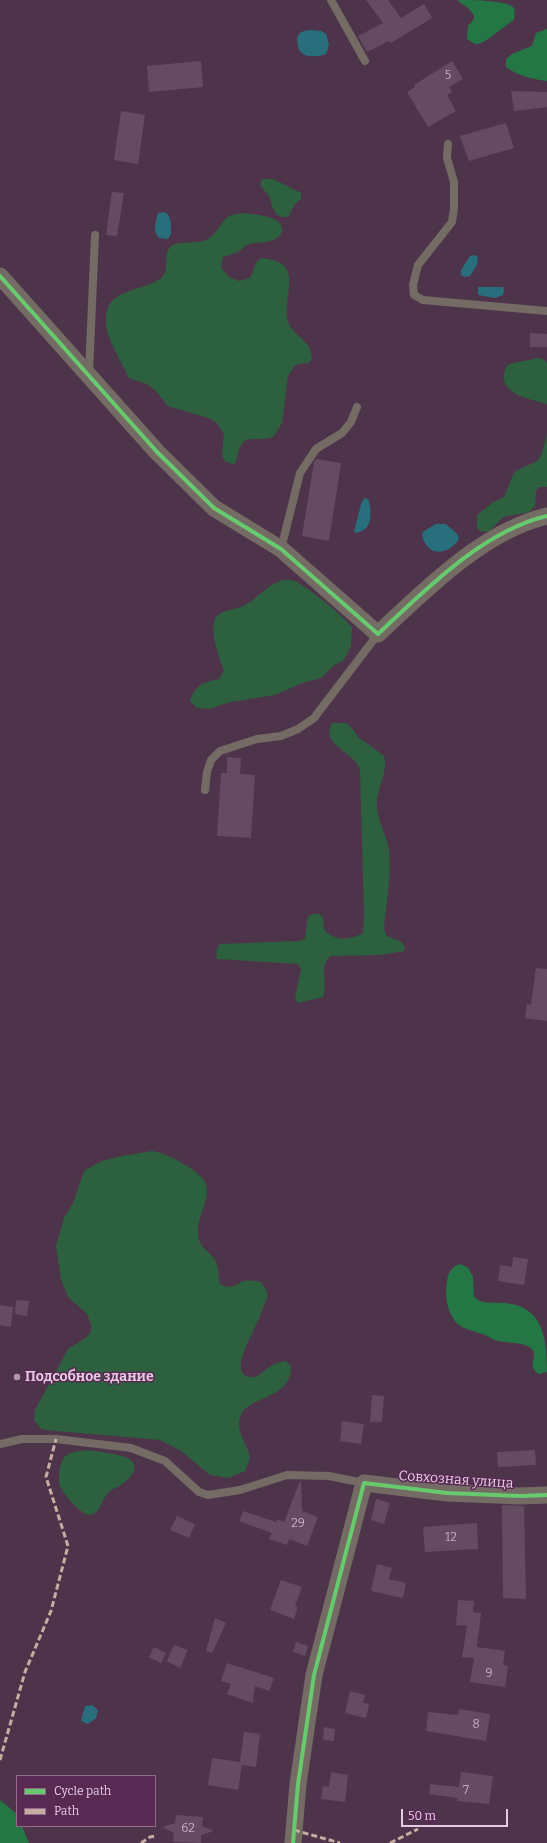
<!DOCTYPE html>
<html>
<head>
<meta charset="utf-8">
<style>
  body { margin:0 }
  #map { position:relative; width:547px; height:1843px; overflow:hidden; background:#4e344b; font-family:Bitter,serif }
  canvas { display:block }
  .legend { position:absolute; left:16px; top:1775px; width:140px; height:52px; box-sizing:border-box; background:#582a53; border:1px solid #916a8c; margin:0; padding:5px 7px; list-style:none; font-size:12px; color:#e6cae2 }
  .legend li { display:flex; align-items:center; gap:8px; height:20px }
  .legend b { width:20px; border:1px solid #916a8c }
  .scale { position:absolute; left:401px; top:1809px; width:107px; height:18px; box-sizing:border-box; border:2px solid #e6cae2; border-top:0; padding-left:5px; font-size:12px; line-height:14px; white-space:nowrap; color:#e6cae2; -webkit-text-stroke:3px #582a53; paint-order:stroke }
</style>
</head>
<body>
<div id="map">
<canvas width="547" height="1843"></canvas>
<ul class="legend">
<li><b style="height:5px;background:#67ca6e"></b>Cycle path</li>
<li><b style="height:5px;background:#c7aca2"></b>Path</li>
</ul>
<div class="scale">50 m</div>
</div>
<script>
const ctx = document.querySelector('canvas').getContext('2d');
ctx.lineJoin = 'round';
function fillPath(path, color) { ctx.fillStyle = color; ctx.fill(path, 'evenodd'); }
function strokePath(path, color, width, dash) { ctx.strokeStyle = color; ctx.lineWidth = width; ctx.lineCap = dash ? 'butt' : 'round'; ctx.setLineDash(dash || []); ctx.stroke(path); }
function drawText(font, color, halo, rows, align = 'center') {
  ctx.font = font + ' Bitter,serif'; ctx.lineWidth = 3; ctx.setLineDash([]); ctx.textBaseline = 'middle'; ctx.strokeStyle = halo; ctx.fillStyle = color; for (const [text, x, y, turn = 0] of rows) {
    ctx.save(); ctx.translate(x, y); ctx.rotate((+turn || 0) * Math.PI / 180); ctx.textAlign = isNaN(turn) ? turn : align; if (halo) ctx.strokeText(text, 0, 0); ctx.fillText(text, 0, 0); ctx.restore();
  }
}
fillPath(new Path2D(`
  M262,179H273L301,193V199L295,204L288,217C271,218 274,205 268,195C264,188 258,188 262,179Z
  M244,213C254,215 284,215 282,231C281,234 280,237 277,238C269,244 256,241 247,245C243,246 242,250 238,252C234,254 228,255 223,257L221,267L229,277L239,281L250,278L257,261L262,258C268,259 275,260 280,263C299,272 282,305 288,321C292,333 302,337 309,347C311,350 311,355 312,359L308,363L295,365L288,376L282,423L273,437C247,443 243,430 236,462L233,464L226,462L222,456L224,434L217,423L208,418L168,406L156,391L147,384L129,378C121,360 104,337 106,316C108,289 143,291 160,279C171,271 162,256 171,246C176,241 197,244 206,240C217,235 220,222 229,216C233,214 239,214 244,213Z
  M538,358L543,359L547,363V404C533,400 502,395 504,376C505,371 505,367 509,364Z
  M547,434V487H539L536,491L535,506L529,512L503,517L489,532L480,531L477,528V515L492,503L504,497L513,475L516,471L537,461L542,453Z
  M283,580C286,580 290,580 292,580C305,584 343,616 352,627L351,646L344,660L333,666L321,678L302,683L275,695L230,702L209,709L197,708L190,701C196,684 203,683 219,679L224,671C220,658 204,622 221,613C229,609 238,609 245,605C259,598 267,584 283,580Z
  M332,723H346L351,727L358,737L384,756C389,772 375,790 377,807C378,821 385,832 388,845C393,866 386,906 384,928L386,935C395,941 405,939 405,951L380,955L331,956C317,966 329,984 323,997L298,1003L295,998L301,969L298,964L217,959C216,952 216,949 220,944L300,941L305,938L308,916L314,914H320L323,918L324,930C336,941 348,941 363,933L364,915L360,770C356,752 319,746 332,723Z
  M152,1151C166,1153 198,1169 205,1182C207,1185 207,1190 207,1194C206,1207 196,1219 198,1235C199,1248 209,1250 215,1260C219,1267 218,1276 220,1284C231,1290 234,1285 244,1281C249,1280 256,1281 261,1282L267,1292V1298C263,1308 260,1317 255,1327C251,1337 226,1379 254,1377C262,1376 270,1362 286,1361L291,1366C293,1398 248,1397 241,1415C235,1428 245,1442 249,1453C251,1459 247,1466 245,1471L228,1478L210,1475L181,1451L160,1440L46,1430L41,1429L34,1420L35,1410L68,1349L87,1337L91,1331V1325L87,1314L68,1297L61,1279L56,1246L64,1218L73,1203L82,1177L85,1170L102,1161L122,1156Z
  M87,1450C99,1452 117,1453 127,1458C146,1467 124,1485 113,1489C102,1493 102,1514 90,1515C82,1516 63,1494 60,1486C58,1479 59,1459 67,1455C73,1451 81,1451 87,1450Z`), '#2d603e');
fillPath(new Path2D(`
  M457,0C471,0 504,0 513,7C516,11 514,16 514,20C505,25 484,45 476,44C473,43 470,41 467,39L468,26L474,19V15L468,8Z
  M547,29V81C532,79 518,76 506,67V59L512,54L532,46L536,33Z
  M460,1264L468,1268L473,1277L474,1297C484,1305 491,1302 503,1303C544,1305 547,1340 547,1372L539,1374C524,1364 542,1355 529,1347C522,1342 507,1343 499,1341C494,1341 490,1337 485,1335C477,1332 466,1330 459,1325C448,1316 444,1296 447,1282C448,1273 451,1267 460,1264Z
  M0,1800L17,1814V1826H22L29,1843H0Z`), '#247745');
fillPath(new Path2D(`
  M309,30L321,31L326,34L329,45L326,54C319,57 304,58 300,51C297,47 298,41 297,37L301,32Z
  M165,212C172,217 171,226 171,234L168,239L159,238C152,231 156,222 158,213Z
  M475,255L478,257L477,265L470,276L465,277L461,275V270L470,256Z
  M478,287H503L504,289L503,295L495,298L478,295Z
  M365,498L368,499C371,506 373,523 365,529C363,531 359,532 356,533L354,531L362,501Z
  M436,524H446L458,535L459,539C448,556 427,557 422,535L424,531Z
  M92,1705L98,1710L96,1718L88,1724L81,1721L85,1706Z`), '#286e7d');
fillPath(new Path2D(`
  M366,0H388L401,18L424,4L432,18L391,43L389,41L367,52L358,36L383,23Z
  M201,61L203,87L149,92L147,66Z
  M452,61L463,79L449,87L452,92L447,95L456,111L428,127L407,92L415,87L414,85Z
  M511,91L547,92V107L514,111Z
  M121,111L145,115L138,164L114,160Z
  M506,123L514,148L469,161L460,136Z
  M112,192L124,193L117,236L106,235Z
  M530,333L547,334V347H530Z
  M316,459L341,463L329,541L302,536L314,462Z
  M227,757L241,758L240,774L255,775L251,838L217,836L221,773H227Z
  M536,968L547,969V1021L525,1018L527,1004L531,1005Z
  M513,1257L528,1259L524,1285L498,1281L500,1265L512,1267Z
  M16,1300L29,1301L27,1316L15,1314Z
  M0,1305L13,1307L11,1327L0,1325Z
  M372,1395L384,1396L382,1422H370Z
  M342,1421L364,1424L361,1444L340,1441Z
  M535,1450L536,1465L498,1467L497,1452Z
  M300,1481H301L302,1511L318,1517L307,1546L289,1539L287,1545L269,1539L272,1533L239,1521L243,1511L276,1522L277,1519L284,1522Z
  M376,1499L390,1503L384,1524L371,1520Z
  M502,1505L524,1506L526,1599L503,1598Z
  M177,1516L195,1524L189,1538L170,1530Z
  M477,1523L478,1549L425,1552L423,1527Z
  M377,1564L392,1568L389,1579L406,1583L403,1598L371,1591Z
  M281,1580L302,1587L295,1606L298,1607L294,1619L270,1610Z
  M458,1600L474,1601L473,1612L481,1613L477,1647L505,1651L503,1665L508,1666L505,1687L470,1682L474,1658L462,1657L467,1626L456,1625Z
  M215,1618L226,1623L212,1653L206,1651Z
  M296,1642L308,1646L305,1656L293,1652Z
  M174,1645L188,1650L180,1668L167,1661Z
  M154,1647L166,1653L161,1663L149,1657Z
  M227,1663L274,1678L269,1691L255,1686L253,1703L227,1694L231,1684L221,1681Z
  M350,1691L365,1695L363,1703L369,1704L366,1718L345,1713Z
  M459,1709L490,1714L486,1741L426,1731L428,1712L458,1715Z
  M324,1727L335,1729L334,1741L323,1740Z
  M244,1732L260,1734L256,1767L242,1765L238,1790L208,1785L212,1758L240,1762Z
  M331,1772L348,1775L345,1802L321,1799L323,1786L329,1787Z
  M461,1772L493,1776L489,1804L457,1801L458,1798L429,1794L430,1784L459,1787Z
  M176,1815L203,1817L202,1826L214,1831L201,1835V1843L173,1842L174,1833L162,1827L175,1823Z`), '#654b62');
strokePath(new Path2D(`
  M331,0L365,61
  M448,144L447,158L454,182V208L452,222L418,265L413,285L414,295L423,300L547,311
  M89,373L95,235
  M281,549L300,473L316,449L342,433L351,422L357,407
  M205,790L207,772L211,760L220,751L257,739L281,736L298,729L314,718L378,634
  M0,1444L22,1439H56L131,1448L165,1461L199,1492L208,1495L240,1490L287,1475L329,1476L364,1483`), '#746c64', 8);
strokePath(new Path2D(`
  M0,276L157,452L214,508L281,549L378,634C425,590 483,531 547,516
  M293,1843L298,1784L314,1675L364,1483L447,1493L520,1496L547,1495`), '#746c64', 17);
strokePath(new Path2D(`
  M0,1760L25,1672L51,1611L68,1546L46,1477L56,1439
  M294,1830L340,1843
  M141,1843L150,1837L155,1836
  M390,1843L418,1829`), '#c7aca2', 3, [6, 3]);
strokePath(new Path2D(`
  M0,276L157,452L214,508L281,549L378,634C425,590 483,531 547,516
  M293,1843L298,1784L314,1675L364,1483L447,1493L520,1496L547,1495`), '#67ca6e', 4);
for (const [x, y, r, color] of [
  [17,1377,4,"#b196ad"]
]) { const dot = new Path2D(); dot.arc(x, y, r, 0, 2 * Math.PI); ctx.fillStyle = color; ctx.fill(dot); strokePath(dot, '#582a53', 1.5); }
drawText('12px', '#c6aac2', null, [
  ["5",448,76],
  ["29",298,1524],
  ["12",451,1538],
  ["9",489,1674],
  ["8",476,1725],
  ["7",466,1791],
  ["62",188,1829]
]);
drawText('bold 14px', '#e6cae2', '#582a53', [
  ["Подсобное здание",25,1377]
], 'left');
drawText('14px', '#e6cae2', '#582a53', [
  ["Совхозная улица",456,1480,4]
]);
</script>
</body>
</html>
